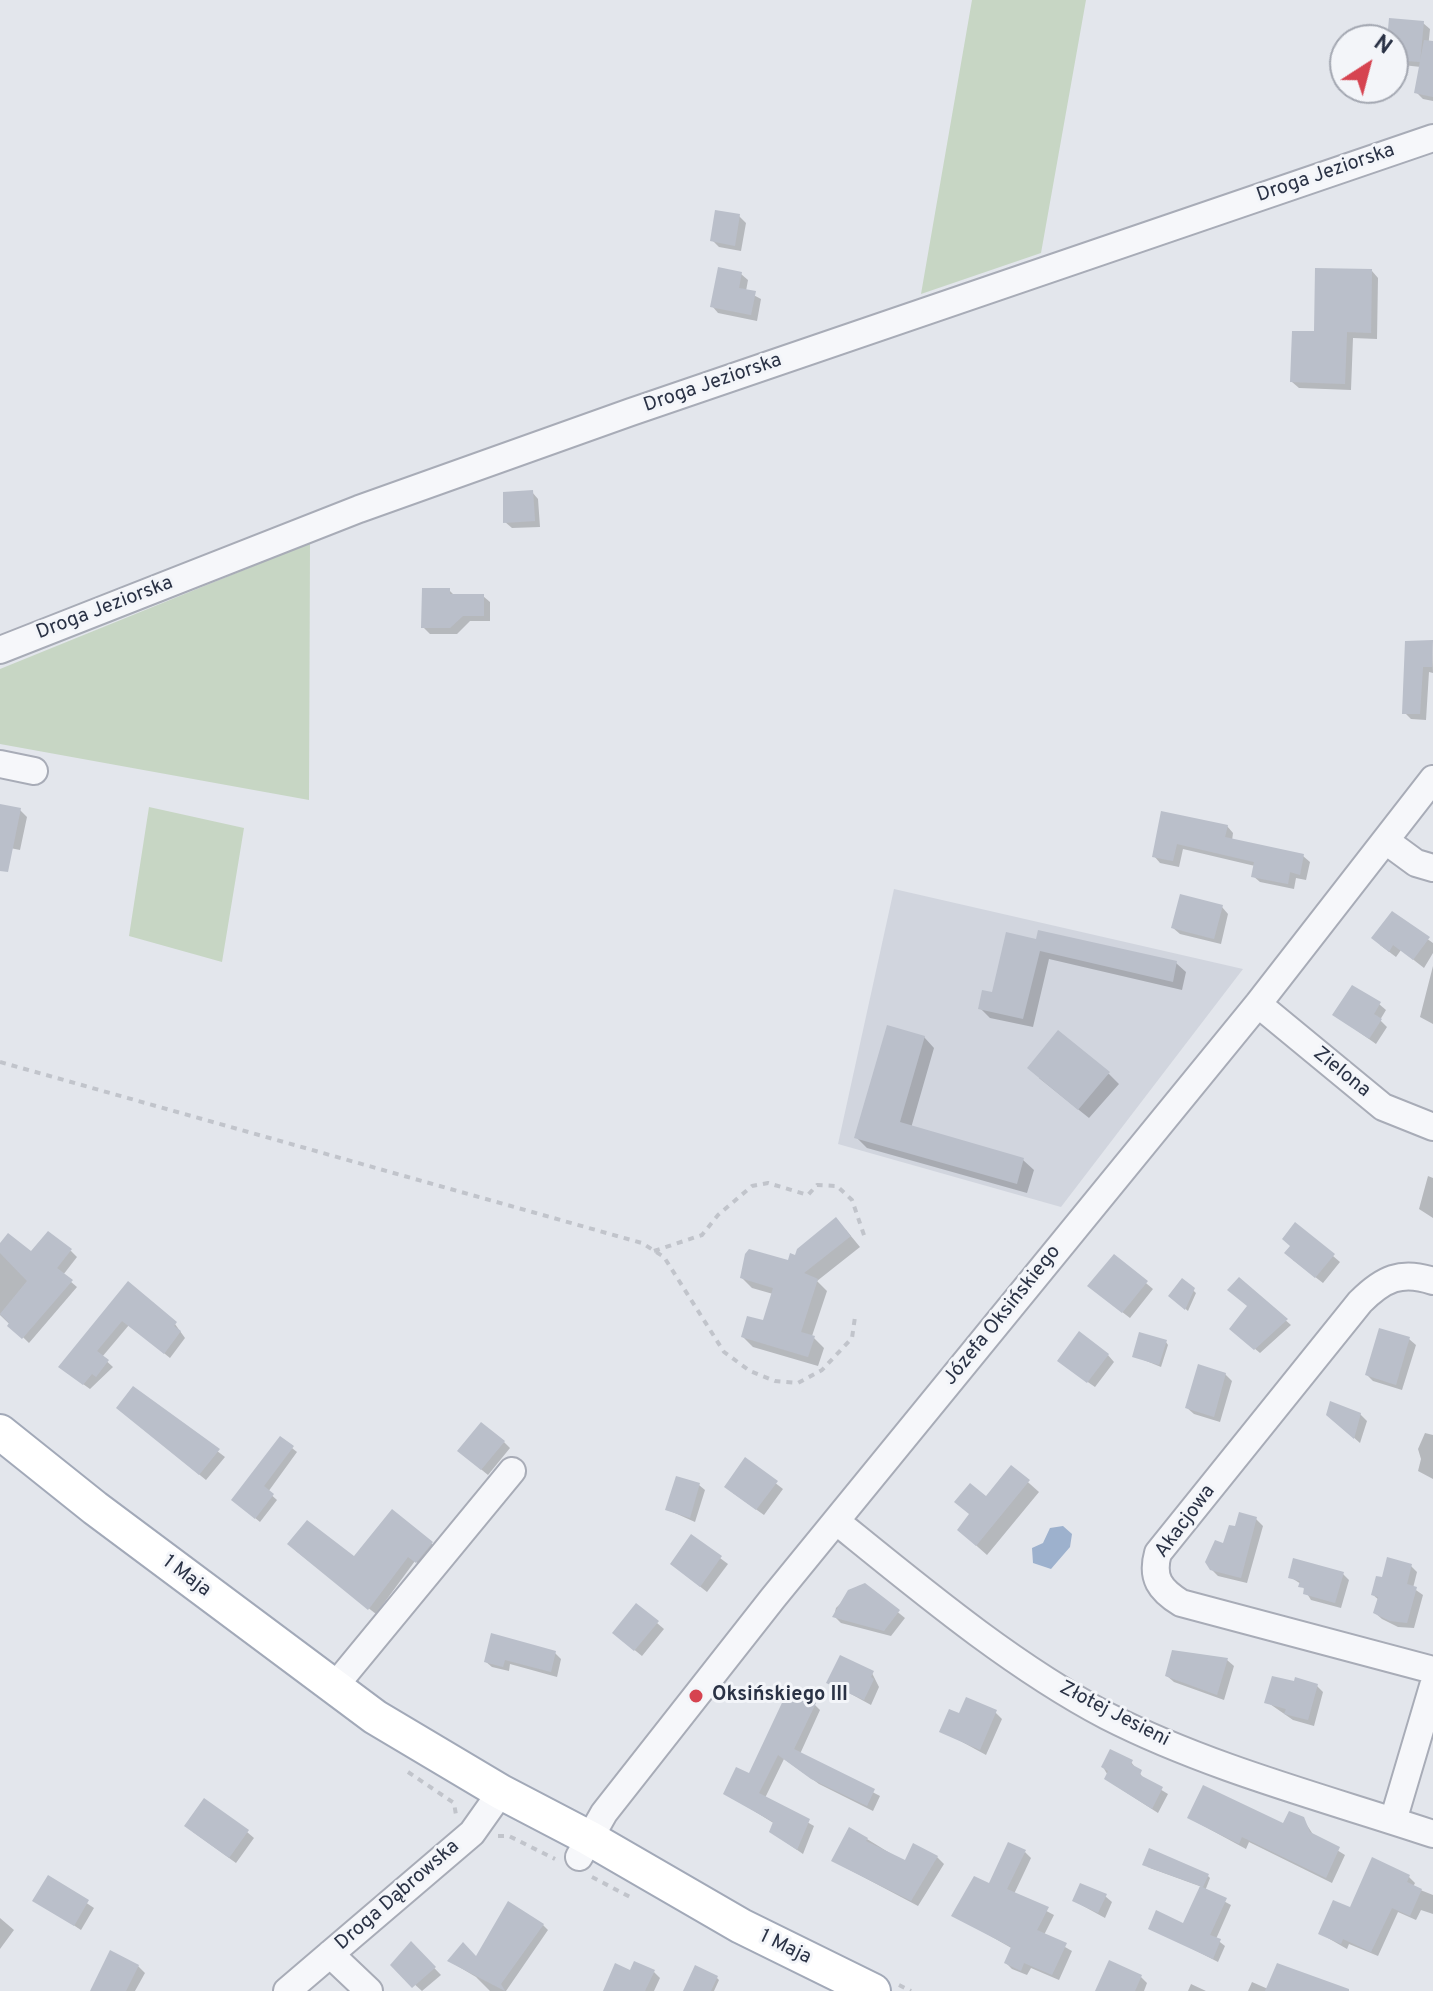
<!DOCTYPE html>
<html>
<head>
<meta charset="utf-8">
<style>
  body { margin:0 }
  #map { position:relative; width:1433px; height:1991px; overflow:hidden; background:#e3e6ec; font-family:Overpass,sans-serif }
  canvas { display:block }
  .north { position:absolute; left:1329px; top:24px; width:80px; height:80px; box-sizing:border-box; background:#f3f5f9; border:2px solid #a3a7b1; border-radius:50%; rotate:36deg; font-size:22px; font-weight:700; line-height:32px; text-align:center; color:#2a3245 }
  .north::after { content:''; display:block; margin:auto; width:28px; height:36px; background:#d64350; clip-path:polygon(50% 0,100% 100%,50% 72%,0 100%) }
</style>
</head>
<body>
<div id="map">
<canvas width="1433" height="1991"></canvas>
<div class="north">N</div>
</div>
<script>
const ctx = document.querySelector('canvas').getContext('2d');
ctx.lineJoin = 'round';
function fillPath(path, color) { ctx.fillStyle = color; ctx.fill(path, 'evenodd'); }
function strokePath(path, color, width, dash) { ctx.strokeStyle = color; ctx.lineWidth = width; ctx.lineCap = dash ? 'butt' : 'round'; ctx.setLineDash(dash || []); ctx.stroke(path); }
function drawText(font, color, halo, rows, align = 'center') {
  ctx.font = font + ' Overpass,sans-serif'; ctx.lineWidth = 6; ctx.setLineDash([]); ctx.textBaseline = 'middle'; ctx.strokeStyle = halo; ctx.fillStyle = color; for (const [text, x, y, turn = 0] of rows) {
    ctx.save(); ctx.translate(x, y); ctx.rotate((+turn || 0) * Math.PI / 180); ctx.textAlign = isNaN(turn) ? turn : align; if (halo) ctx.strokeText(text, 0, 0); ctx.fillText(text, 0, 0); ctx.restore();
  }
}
fillPath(new Path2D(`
  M894,889L1243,969L1061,1207L838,1144Z`), '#d1d5de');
fillPath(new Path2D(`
  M972,0H1086L1041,253L921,294Z
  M310,543L309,800L0,744V669Z
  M149,807L244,828L222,962L129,936Z`), '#c7d6c4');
fillPath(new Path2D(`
  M1063,1526L1072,1534L1070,1547L1051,1569L1033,1563L1032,1548L1043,1543L1050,1528Z`), '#9db1cd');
fillPath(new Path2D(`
  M1423,23L1430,29L1426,68L1433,69V101L1423,99L1416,92L1421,67L1393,64V40H1389Z
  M739,216L746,223L741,251L719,247L712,240Z
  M1372,271L1378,278L1377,339L1353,338L1351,390L1299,388L1292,382L1316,333Z
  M741,274L748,280L746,291L761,299L757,321L718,313L712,306Z
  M532,492L538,499L540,527L512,528L505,522Z
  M449,590L455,596H483L490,602V621H470L457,634H430L423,627Z
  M1432,642L1433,673L1429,672L1426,720L1411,719L1405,713Z
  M0,806L20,810L27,817L20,850L0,846Z
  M1162,813L1227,826L1233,833L1232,841L1303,856L1310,862L1306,880L1296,878L1294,889L1260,882L1253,876L1255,866L1183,849L1179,867L1160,863L1154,856Z
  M1222,907L1228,914L1221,944L1180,934L1173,928Z
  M1392,914L1433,943V953L1424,968L1401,950L1396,957L1380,945Z
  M1008,935L1176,963L1186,972L1182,990L1049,959L1033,1027L990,1018L980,1008L993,995Z
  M1433,966V1024L1420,1017Z
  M1379,1004L1386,1010L1380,1020L1387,1027L1376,1044L1335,1015Z
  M924,1037L934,1048L911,1128L1023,1160L1034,1170L1027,1193L867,1148L856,1137Z
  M1109,1074L1119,1084L1089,1118L1039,1078Z
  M1428,1176L1433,1178V1218L1419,1209Z
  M846,1230L860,1247L817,1281L827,1291L812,1336L824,1348L818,1366L753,1347L743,1337L764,1323L773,1294L752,1288L742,1278L789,1263Z
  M0,1246L31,1254L71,1251L77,1257L63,1275L77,1287L29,1343L0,1315Z
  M1114,1256L1153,1289L1130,1318L1096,1292Z
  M1333,1256L1340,1262L1323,1283L1293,1260Z
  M1239,1280L1291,1325L1260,1353L1236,1333L1249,1307Z
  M1183,1281L1196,1293L1188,1311L1171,1296Z
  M128,1284L175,1324L185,1338L170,1358L129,1325L102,1357L113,1367L90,1389L66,1372Z
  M1409,1339L1416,1345L1402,1390L1373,1381L1367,1375Z
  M1166,1342L1168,1345L1161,1367L1134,1356Z
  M1108,1355L1114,1362L1095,1387L1066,1367Z
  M1225,1374L1232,1381L1220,1422L1194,1414L1187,1408Z
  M134,1388L225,1457L206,1480L125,1414Z
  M1360,1414L1367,1421L1360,1443L1335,1421Z
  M1425,1433L1433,1435V1479L1418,1471L1421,1459L1418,1449Z
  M504,1442L510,1448L488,1475L466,1457Z
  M292,1448L297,1452L268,1492L277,1500L260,1522L238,1504Z
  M746,1460L783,1489L764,1515L733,1493Z
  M1012,1468L1039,1492L987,1555L970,1540L986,1499Z
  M699,1485L705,1490L695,1522L668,1510Z
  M1256,1519L1263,1526L1247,1583L1218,1576L1211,1569L1224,1545L1236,1529Z
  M692,1537L728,1564L707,1592L679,1570Z
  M431,1543L438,1550L423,1568L415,1561L376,1614L296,1551L354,1559Z
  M1411,1566L1417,1572L1413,1588L1423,1595L1414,1628L1398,1627L1382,1619L1375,1613L1379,1600L1373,1595L1384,1580Z
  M1343,1574L1349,1580L1341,1608L1311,1600L1301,1584L1290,1577Z
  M864,1585L905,1618L891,1636L841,1623L834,1616L836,1608L858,1586Z
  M657,1623L664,1629L642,1656L621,1639Z
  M555,1653L561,1659L557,1677L510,1664L509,1671L492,1667L486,1662Z
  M1227,1660L1234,1666L1224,1700L1174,1682L1167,1676Z
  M872,1673L879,1687L871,1705L829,1682Z
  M1317,1686L1323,1692L1314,1726L1293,1720L1267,1702Z
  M815,1705L820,1710L800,1754L880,1796L873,1811L819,1784L784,1759L765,1798L814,1826L803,1854L771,1832L775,1824L725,1793L750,1776Z
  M995,1712L1002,1719L986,1755L942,1731L960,1715Z
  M1131,1762L1145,1780L1168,1794L1158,1813L1113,1784L1103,1767Z
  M1189,1818L1284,1825L1303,1819L1314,1836L1345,1855L1332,1883L1249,1842L1246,1849Z
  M193,1832H247L254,1838L236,1863Z
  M867,1839L906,1863L937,1857L944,1864L918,1906L833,1861Z
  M1025,1852L1031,1858L1014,1894L1054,1915L1044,1935L1072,1951L1059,1980L1031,1968L1027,1975L1012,1969L1006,1963L1013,1949L954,1915Z
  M1373,1860L1409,1877L1415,1883L1413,1887L1433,1895V1914L1421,1910L1416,1920L1398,1912L1378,1956L1349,1944L1347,1949L1321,1934L1351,1909Z
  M1147,1867L1208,1876L1210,1878L1205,1891L1231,1905L1216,1939L1225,1946L1218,1962L1151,1928L1184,1925L1202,1887Z
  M49,1878L94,1908L81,1930L35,1900Z
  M1105,1896L1112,1902L1105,1918L1074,1901Z
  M0,1918L14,1930L0,1949Z
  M543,1925L548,1930L506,1991H490L476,1977L449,1961L476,1959Z
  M411,1944L441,1975L422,1991L393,1965Z
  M138,1966L145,1973L135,1991H116Z
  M654,1972L660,1978L654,1991H605Z
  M716,1977L719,1980L714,1991H685Z
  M1141,1977L1147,1983L1144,1991H1103Z
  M1252,1982L1268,1989L1339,1991H1248Z
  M1191,1984L1206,1991H1188Z`), '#0003');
fillPath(new Path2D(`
  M1389,18L1424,21L1420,62L1393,60V40H1387Z
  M1424,40L1433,41V97L1414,93Z
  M715,210L740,214L735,246L710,241Z
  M718,267L742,272L739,288L756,291L751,315L710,307Z
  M1315,268L1372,269L1371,333L1347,332L1345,384L1290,382L1292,331H1314Z
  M533,490L535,521L503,523V492Z
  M422,588H450V594H484V616H463L450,628H421Z
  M1433,640L1432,667H1423L1420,714H1402L1405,641Z
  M0,804L21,808L8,872L0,871Z
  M1161,811L1228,825L1225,837L1304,854L1300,875L1290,872L1288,884L1251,877L1254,862L1177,844L1173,861L1152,857Z
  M1180,894L1223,905L1214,939L1171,928Z
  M1392,911L1430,937L1413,960L1393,945L1389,952L1371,938Z
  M1038,930L1177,961L1173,982L1040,951L1023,1019L978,1009L982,990L992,992L1006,932L1036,939Z
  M1352,985L1381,1002L1374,1014L1382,1019L1369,1039L1332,1015Z
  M887,1025L925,1036L900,1122L1024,1158L1017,1184L854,1138Z
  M1058,1030L1110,1072L1078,1110L1027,1068Z
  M836,1217L851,1236L804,1273L818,1279L801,1332L815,1336L808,1357L741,1337L747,1316L763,1320L773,1288L740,1278L745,1254L749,1249L788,1260L790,1253L795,1255L797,1249Z
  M1295,1222L1335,1254L1315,1278L1284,1253L1290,1246L1282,1239Z
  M48,1231L72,1249L57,1268L73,1280L22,1339L7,1326L9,1323L0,1314L27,1281L0,1253V1243L8,1233L31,1251Z
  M1114,1254L1148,1281L1122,1313L1087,1286Z
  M1239,1277L1288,1319L1254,1350L1229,1329L1247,1306L1227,1290Z
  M1182,1278L1195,1288L1185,1310L1168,1296Z
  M128,1281L177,1322L174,1326L181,1331L164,1354L122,1321L97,1351L109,1360L96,1377L92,1374L83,1385L58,1367Z
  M1379,1328L1410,1337L1396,1385L1365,1375Z
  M1079,1331L1109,1354L1087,1383L1057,1361Z
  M1139,1332L1167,1340L1159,1365L1132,1357Z
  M1198,1364L1226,1373L1214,1417L1185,1408Z
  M133,1386L220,1449L199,1475L116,1408Z
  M1330,1401L1361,1413L1354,1439L1326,1415Z
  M481,1422L505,1441L481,1470L457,1451Z
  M280,1436L294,1446L264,1486L274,1494L255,1519L231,1500Z
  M745,1457L778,1481L756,1510L724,1487Z
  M1011,1465L1030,1480L976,1546L957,1530L969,1514L954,1502L970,1483L986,1496Z
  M676,1476L700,1483L690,1518L665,1510Z
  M392,1509L433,1542L416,1563L408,1557L368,1610L287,1544L307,1520L354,1556Z
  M1239,1512L1257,1517L1241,1578L1210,1570L1205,1562L1215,1540L1223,1543L1229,1525L1235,1526Z
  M691,1534L722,1556L700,1587L670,1564Z
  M1387,1557L1412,1564L1407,1584L1417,1587L1407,1623L1390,1621L1373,1613L1378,1597L1371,1595L1376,1576L1382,1577Z
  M1293,1558L1344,1572L1335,1603L1303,1594L1304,1588L1298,1587L1300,1581L1288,1578Z
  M865,1583L900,1610L884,1631L832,1617L848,1590Z
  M636,1603L659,1621L634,1651L612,1633Z
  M491,1633L556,1651L551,1672L505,1660L503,1667L484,1662Z
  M1172,1650L1228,1658L1217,1695L1165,1676Z
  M840,1655L874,1671L871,1677L874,1679L864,1700L826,1683Z
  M1272,1676L1294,1681L1295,1677L1318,1684L1308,1720L1284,1714L1286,1709L1264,1703Z
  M788,1690L816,1703L794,1749L875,1789L867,1806L811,1779L778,1755L759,1793L810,1819L797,1850L769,1832L773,1822L723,1794L736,1767L749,1773Z
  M966,1697L997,1710L980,1750L939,1732L949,1709L959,1713Z
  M1110,1749L1133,1760L1131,1764L1142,1770L1140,1775L1163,1787L1152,1809L1104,1779L1108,1771L1101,1767Z
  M1203,1785L1283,1823L1289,1811L1304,1817L1310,1832L1340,1847L1326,1878L1242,1837L1239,1844L1187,1818Z
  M204,1798L249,1830L229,1858L184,1826Z
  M849,1827L868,1838L866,1841L905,1860L913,1843L938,1856L911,1901L831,1861Z
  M1008,1842L1026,1850L1007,1889L1049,1907L1037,1930L1067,1943L1052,1975L1024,1963L1021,1971L1004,1963L1011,1947L951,1916L974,1876L989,1883Z
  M1149,1848L1209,1874L1203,1887L1142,1865Z
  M1372,1857L1410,1875L1407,1882L1422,1889L1410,1916L1392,1908L1371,1952L1343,1939L1341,1944L1318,1934L1333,1900L1350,1907Z
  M48,1875L89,1900L74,1926L32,1901Z
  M1080,1883L1107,1894L1098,1913L1072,1901Z
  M1200,1886L1227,1898L1210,1935L1221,1939L1213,1959L1148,1929L1156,1910L1183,1923Z
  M508,1901L544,1924L501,1984L505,1991L447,1961L463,1942L476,1956Z
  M411,1941L436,1967L412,1988L390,1965Z
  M110,1950L139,1965L126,1991H90Z
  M1109,1960L1142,1975L1135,1991H1095Z
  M634,1961L655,1970L645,1991H603L615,1963L630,1970Z
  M1277,1963L1349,1989V1991H1265Z
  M695,1965L718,1976L711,1991H683Z`), '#babfca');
const minor = new Path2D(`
  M0,650L359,509L631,412L1433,138
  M0,764L34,771
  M1386,841L1416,863L1433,868
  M1258,1004L1383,1107L1433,1127
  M1433,1281C1401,1270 1383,1279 1360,1302L1158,1553C1151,1578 1160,1590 1181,1603L1433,1670
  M836,1521C920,1589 1012,1666 1107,1716C1209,1768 1325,1798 1433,1834
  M334,1687L512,1471
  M1393,1821L1433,1686
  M579,1857L604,1813L773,1598L1258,1004L1433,779
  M330,1954L369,1991
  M287,1991L472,1833L501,1792`);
const major = new Path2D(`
  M0,1432L95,1508L375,1717L501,1792L589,1838L741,1926L873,1991`);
strokePath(minor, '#a8acb7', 30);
strokePath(major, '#a2a9b8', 38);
strokePath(new Path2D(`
  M0,1062L642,1243L664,1257L724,1352L750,1371L775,1381L798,1383L822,1370L852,1338L855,1317
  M654,1251L702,1235L718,1215L752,1186L768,1183L808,1195L817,1185L837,1186L852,1200L865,1238
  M408,1772L454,1803L456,1815
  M498,1836H509L555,1859
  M592,1877L630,1897
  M899,1985L911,1991`), '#c1c4cb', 4, [6, 6]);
strokePath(minor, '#f6f7fa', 26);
strokePath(major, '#fff', 34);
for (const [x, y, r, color] of [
  [696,1696,8,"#d64350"]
]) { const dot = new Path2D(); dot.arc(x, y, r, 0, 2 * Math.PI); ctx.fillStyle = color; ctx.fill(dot); strokePath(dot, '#f3f5f9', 3); }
drawText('20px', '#2a3245', '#f3f5f9', [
  ["Droga Jeziorska",1326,174,-19],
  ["Droga Jeziorska",713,384,-19],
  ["Droga Jeziorska",105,609,-21],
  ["Zielona",1341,1073,39],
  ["Józefa Oksińskiego",1003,1316,-51],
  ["Akacjowa",1186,1522,-53],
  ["1 Maja",186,1577,37],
  ["Złotej Jesieni",1114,1715,27],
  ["Droga Dąbrowska",398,1896,-41],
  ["1 Maja",785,1948,26]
]);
drawText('bold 20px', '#2a3245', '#f3f5f9', [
  ["Oksińskiego III",712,1696]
], 'left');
</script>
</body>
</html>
